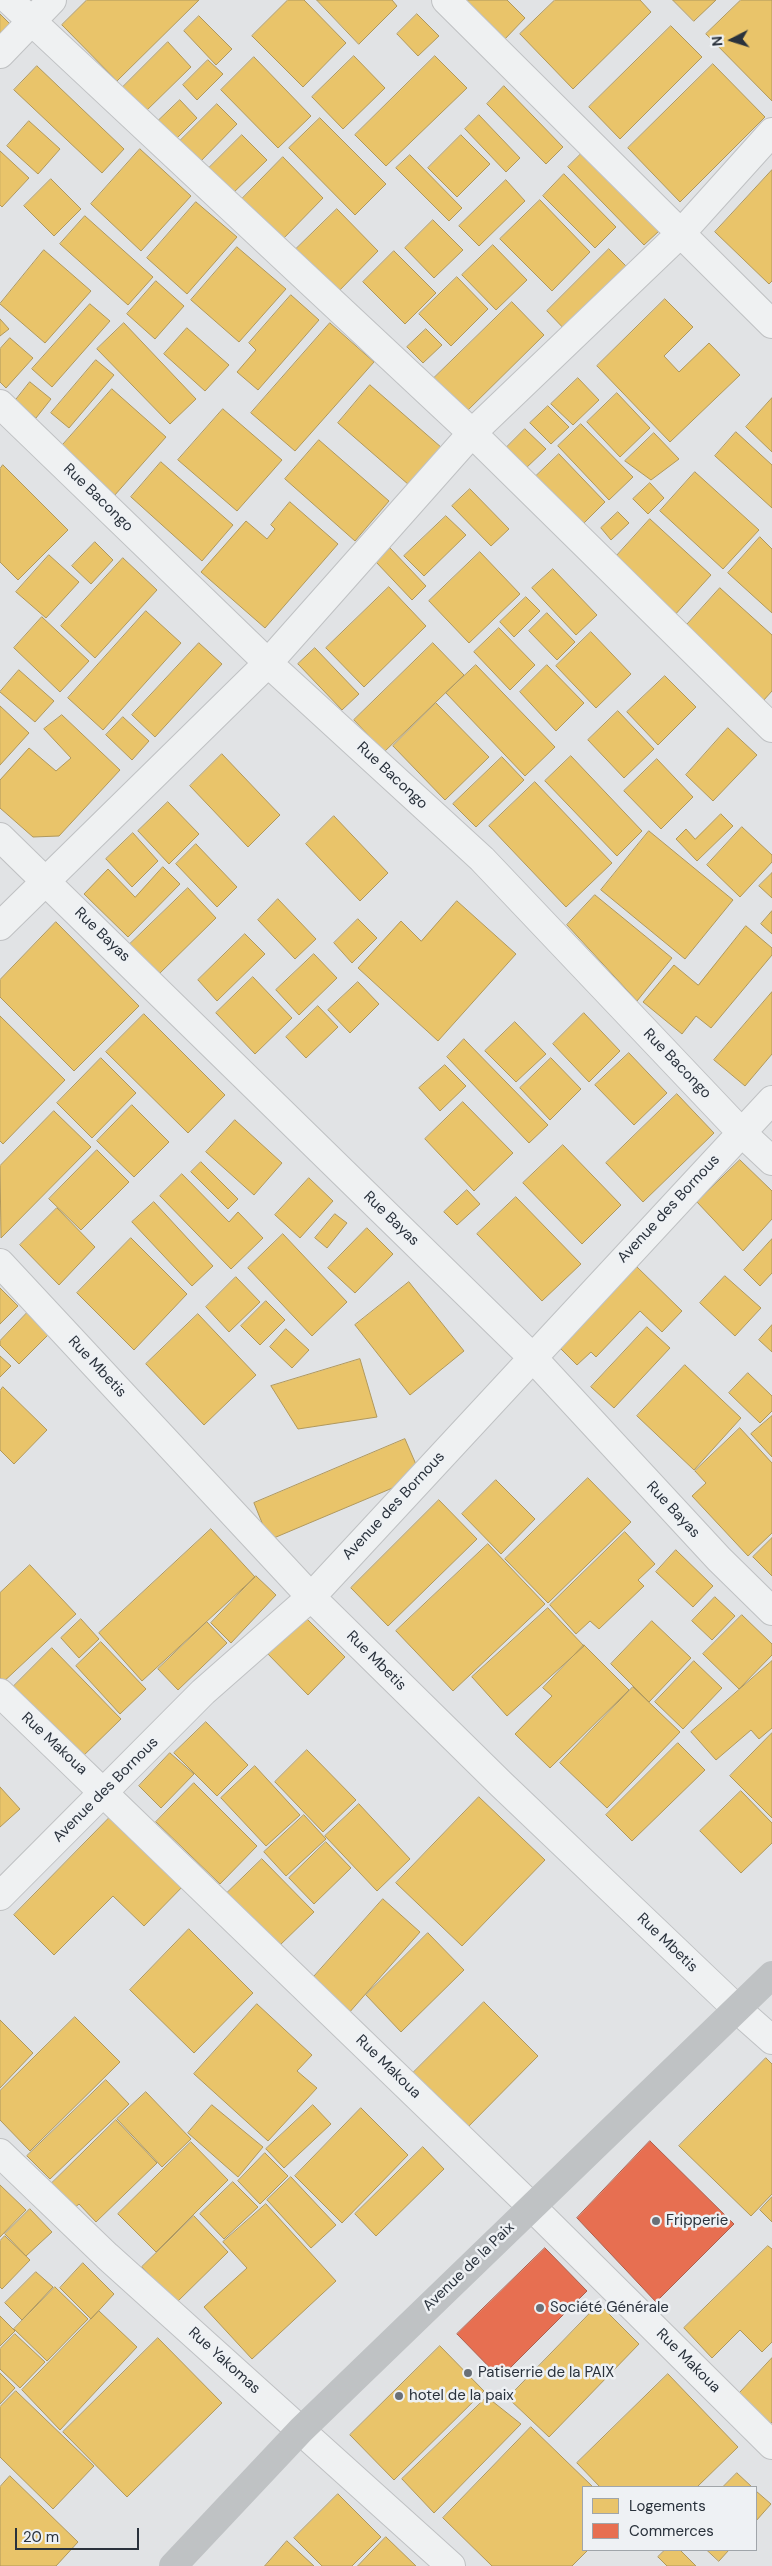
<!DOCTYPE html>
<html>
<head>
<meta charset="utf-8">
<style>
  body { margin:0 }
  #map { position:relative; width:772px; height:2566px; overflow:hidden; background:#e1e3e5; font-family:"DM Sans",sans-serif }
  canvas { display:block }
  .legend { position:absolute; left:582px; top:2486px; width:175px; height:65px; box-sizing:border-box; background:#eef1f4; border:1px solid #a0a5aa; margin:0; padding:6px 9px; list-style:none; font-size:15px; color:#2a323c }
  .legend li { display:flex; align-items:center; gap:10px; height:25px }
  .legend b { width:25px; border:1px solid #a0a5aa }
  .north { position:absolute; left:707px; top:15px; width:50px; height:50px; -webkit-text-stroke:4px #eef1f4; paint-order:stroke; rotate:265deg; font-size:14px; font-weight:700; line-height:20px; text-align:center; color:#2a323c }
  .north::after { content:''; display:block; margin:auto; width:18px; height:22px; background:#2a323c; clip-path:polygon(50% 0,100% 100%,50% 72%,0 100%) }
  .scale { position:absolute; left:15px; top:2528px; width:124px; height:22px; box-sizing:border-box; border:2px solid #2a323c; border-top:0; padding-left:6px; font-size:15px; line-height:18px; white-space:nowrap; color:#2a323c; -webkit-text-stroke:4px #eef1f4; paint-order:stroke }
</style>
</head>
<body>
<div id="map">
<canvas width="772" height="2566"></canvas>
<ul class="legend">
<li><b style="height:14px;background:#e9c46a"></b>Logements</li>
<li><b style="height:14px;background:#e76f51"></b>Commerces</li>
</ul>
<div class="north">N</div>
<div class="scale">20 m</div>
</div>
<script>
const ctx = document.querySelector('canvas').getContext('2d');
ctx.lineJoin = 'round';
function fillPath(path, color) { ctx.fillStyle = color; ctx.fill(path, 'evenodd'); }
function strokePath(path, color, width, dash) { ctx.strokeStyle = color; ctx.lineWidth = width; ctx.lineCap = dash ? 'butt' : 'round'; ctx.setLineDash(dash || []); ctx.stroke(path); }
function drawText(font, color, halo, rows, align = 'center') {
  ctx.font = font + ' "DM Sans",sans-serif'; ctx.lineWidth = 5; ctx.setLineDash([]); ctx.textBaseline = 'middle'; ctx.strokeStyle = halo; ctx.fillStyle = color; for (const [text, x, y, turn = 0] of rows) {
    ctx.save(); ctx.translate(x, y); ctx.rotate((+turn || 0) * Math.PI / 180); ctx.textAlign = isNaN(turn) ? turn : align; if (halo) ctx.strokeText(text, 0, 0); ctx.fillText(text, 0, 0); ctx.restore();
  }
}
const homes = new Path2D(`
  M87,0H199L117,81L62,25Z
  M288,0H304L346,43L303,87L252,36Z
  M317,0H392L397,6L359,44Z
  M464,0H507L525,18L504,40Z
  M555,0H640L651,12L573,89L520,34Z
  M673,0H716L694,21Z
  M741,0H772V101L706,34Z
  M0,14L10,24L0,34Z
  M417,14L439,36L418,56L397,34Z
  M199,16L232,49L216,65L184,31Z
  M671,26L702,57L620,139L589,107Z
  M168,42L191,67L145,112L122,88Z
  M354,56L385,88L343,129L312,97Z
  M435,56L467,88L386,166L355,135Z
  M254,57L311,116L278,148L221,90Z
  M208,60L223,74L197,100L183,85Z
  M713,64L765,117L680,202L628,148Z
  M37,66L124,149L102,173L14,90Z
  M504,86L563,147L546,164L487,104Z
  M180,100L197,118L175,140L157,122Z
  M217,104L237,124L198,164L178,143Z
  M479,115L520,158L506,172L465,129Z
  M320,118L386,184L355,215L289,148Z
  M29,121L60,149L38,174L7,146Z
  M242,135L267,160L228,198L204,173Z
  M461,135L490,164L457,197L428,168Z
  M140,149L191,196L141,251L91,204Z
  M0,151L29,178L2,207L0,205Z
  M583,152L659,231L644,245L568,167Z
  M410,155L462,208L449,221L396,168Z
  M283,157L323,198L281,241L241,200Z
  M772,170V281L769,284L715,232Z
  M564,174L616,227L595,248L543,196Z
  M51,179L81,209L54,236L24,206Z
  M506,180L525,201L479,246L459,226Z
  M540,200L590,252L552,291L500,239Z
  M196,202L237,237L187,294L147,258Z
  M337,209L378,251L335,295L293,252Z
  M85,216L153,277L128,305L60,244Z
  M433,220L463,250L434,278L405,248Z
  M493,245L527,280L496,310L462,275Z
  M237,247L286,289L239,342L191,300Z
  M609,249L631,271L569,334L547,311Z
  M44,250L91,291L45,343L0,304Z
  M394,251L436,293L405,324L363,282Z
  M457,277L488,309L451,346L419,314Z
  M156,281L184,306L155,339L127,314Z
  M291,295L319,320L258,390L237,372L256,350L249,343Z
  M665,299L693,327L664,356L679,372L709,343L740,375L670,442L597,366Z
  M512,302L544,335L465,413L432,380Z
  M90,304L110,321L52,387L32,369Z
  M0,319L9,329L0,336Z
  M124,323L196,399L170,424L97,349Z
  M330,323L374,362L295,451L251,413Z
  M187,328L229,365L205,391L164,354Z
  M426,329L442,345L423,363L407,347Z
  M10,338L33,358L6,388L0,382V349Z
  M96,360L114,375L69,428L51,413Z
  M578,378L599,400L573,425L551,404Z
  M30,382L51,399L36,418L15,401Z
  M370,385L442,448L409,485L338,423Z
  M112,389L166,437L114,496L60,448Z
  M617,393L650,428L620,457L587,422Z
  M772,398V452L746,427Z
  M548,406L569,427L551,444L530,423Z
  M223,409L282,460L237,511L178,460Z
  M581,424L633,477L609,500L558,446Z
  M525,429L546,449L525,469L506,448Z
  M736,432L772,465V508L715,456Z
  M654,433L679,459L651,480L625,461Z
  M319,440L389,501L355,541L285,479Z
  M559,454L605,502L579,528L533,479Z
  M161,462L233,525L202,561L131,497Z
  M3,465L68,530L18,580L0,562V469Z
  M695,472L759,530L723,569L660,511Z
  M650,483L664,498L648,514L633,499Z
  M470,489L509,529L491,546L452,506Z
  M290,502L338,544L265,628L201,572L246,521L267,539L275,529L271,525Z
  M618,512L629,523L611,540L601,528Z
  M446,516L466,535L424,576L404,556Z
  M650,519L711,575L673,617L612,561Z
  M760,537L772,549V613L728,573Z
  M95,542L113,560L91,584L72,566Z
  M390,548L426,586L412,600L376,562Z
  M480,552L520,594L469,643L429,601Z
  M49,555L79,582L46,618L16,592Z
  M123,558L157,590L95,658L61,626Z
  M553,569L597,615L576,635L532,588Z
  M389,587L426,626L364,687L326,648Z
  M720,588L772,635V691L763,701L684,628Z
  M526,597L540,611L514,637L500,622Z
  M146,611L181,643L103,730L68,698Z
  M547,613L575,642L557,660L529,631Z
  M42,617L89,661L60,692L14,648Z
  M499,628L535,665L510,690L474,652Z
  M591,632L631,674L596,708L556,666Z
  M199,643L222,664L155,737L132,715Z
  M433,643L464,675L384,752L354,720Z
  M315,648L359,694L342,710L298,664Z
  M476,665L555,747L525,776L446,693Z
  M547,665L584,703L556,731L520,692Z
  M19,670L54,701L35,722L0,692Z
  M665,676L696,707L658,745L627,712Z
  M436,703L489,757L445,800L393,746Z
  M0,706L29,733L0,765Z
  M618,711L654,749L624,778L588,740Z
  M62,715L120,770L59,836L33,837L0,808V780L29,748L56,771L71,758L44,729Z
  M123,717L149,741L132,760L106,735Z
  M728,728L757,755L713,801L686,775Z
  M222,754L280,815L248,847L190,786Z
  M571,756L642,831L617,856L545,781Z
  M502,757L524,780L476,827L453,804Z
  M657,759L693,797L661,829L624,791Z
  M535,782L612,863L566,907L489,826Z
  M168,802L199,834L169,864L138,831Z
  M721,814L733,826L697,861L676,839L686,829L695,839Z
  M334,816L388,873L360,901L306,844Z
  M742,827L772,855V862L740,897L707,865Z
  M649,831L733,900L685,959L601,890Z
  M133,833L158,861L132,887L106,859Z
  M196,844L237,887L217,907L176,864Z
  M163,867L180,884L128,937L84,894L108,869L135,897Z
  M772,873V898L759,886Z
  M188,888L216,918L159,974L130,944Z
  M595,895L672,958L637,1001L567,925Z
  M278,899L316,939L295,959L258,920Z
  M457,901L516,954L438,1041L358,968L401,921L421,941Z
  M772,911V934L761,924Z
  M358,919L377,938L352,963L334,943Z
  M56,922L139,1006L74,1071L0,997V980Z
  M746,926L772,948V955L711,1028L696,1016L682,1034L643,1002L674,965L698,985Z
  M245,934L265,954L217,1001L198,980Z
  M314,954L337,978L299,1015L276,990Z
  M253,977L292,1018L255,1054L216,1013Z
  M358,982L379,1004L350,1033L328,1010Z
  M772,992V1054L745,1086L714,1060Z
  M318,1006L338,1027L306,1058L286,1037Z
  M584,1013L620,1051L589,1082L553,1044Z
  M144,1014L225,1095L188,1133L106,1052Z
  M0,1016L65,1080L3,1144L0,1141Z
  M515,1022L546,1054L516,1082L485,1051Z
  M464,1039L548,1125L529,1143L447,1057Z
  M629,1053L667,1093L634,1125L595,1085Z
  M101,1058L136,1093L92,1138L57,1103Z
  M551,1058L581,1089L550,1120L520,1088Z
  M445,1065L466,1086L440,1111L419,1088Z
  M677,1094L714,1133L643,1202L606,1163Z
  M463,1102L513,1153L474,1191L425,1139Z
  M132,1105L169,1142L134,1177L97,1141Z
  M54,1111L91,1147L1,1238L0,1166Z
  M235,1120L282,1163L254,1195L206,1152Z
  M563,1145L621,1205L582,1244L523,1183Z
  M97,1150L129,1182L81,1230L49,1199Z
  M740,1160L772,1191V1219L743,1251L697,1202Z
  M201,1162L238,1199L228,1209L191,1172Z
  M182,1174L229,1222L238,1212L263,1238L231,1269L160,1196Z
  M309,1178L333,1201L300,1238L275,1215Z
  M467,1190L480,1204L457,1225L444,1212Z
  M516,1197L581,1264L542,1301L477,1234Z
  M154,1202L213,1266L192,1286L132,1222Z
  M57,1208L95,1247L59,1285L20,1245Z
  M335,1214L347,1223L327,1248L315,1238Z
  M367,1228L393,1254L355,1293L328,1268Z
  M283,1234L347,1302L312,1336L248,1268Z
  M131,1238L187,1294L134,1350L77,1293Z
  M772,1239V1273L760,1286L744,1270Z
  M637,1267L682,1311L662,1332L640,1311L596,1357L591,1352L577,1365L558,1346Z
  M725,1276L761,1308L735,1336L700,1303Z
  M236,1277L260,1302L229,1332L206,1307Z
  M409,1282L464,1351L410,1395L355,1325Z
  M0,1288L18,1306L0,1324Z
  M266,1301L285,1320L260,1345L241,1326Z
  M27,1313L48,1335L19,1364L0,1345V1341Z
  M198,1314L256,1375L204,1425L146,1364Z
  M772,1325V1352L759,1340Z
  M647,1327L670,1348L614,1408L591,1387Z
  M286,1329L309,1350L292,1368L270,1347Z
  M0,1356L11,1366L0,1377Z
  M360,1359L377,1417L298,1429L271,1386Z
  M685,1365L741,1418L694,1470L637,1416Z
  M748,1373L772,1396V1411L760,1423L729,1393Z
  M3,1387L47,1430L14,1464L0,1450V1391Z
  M772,1416V1457L751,1434Z
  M740,1428L772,1463V1533L748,1556L692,1496L706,1483L695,1471Z
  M405,1439L421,1476L269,1540L254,1503Z
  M588,1478L631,1522L548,1603L505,1559Z
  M496,1480L535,1519L501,1554L462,1514Z
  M439,1500L477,1539L388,1626L351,1588Z
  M211,1529L255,1577L142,1681L99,1633Z
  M625,1532L655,1564L638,1580L644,1586L599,1629L590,1621L576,1634L550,1605Z
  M772,1538V1576L753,1557Z
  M488,1544L545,1604L453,1691L396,1631Z
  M676,1550L713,1586L693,1607L656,1572Z
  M30,1565L76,1614L0,1685V1593Z
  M256,1576L276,1595L231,1643L211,1623Z
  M715,1597L735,1616L712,1640L692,1621Z
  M548,1608L584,1646L507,1716L472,1677Z
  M303,1615L345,1657L308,1695L266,1652Z
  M742,1615L772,1644V1655L739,1689L703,1654Z
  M81,1619L99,1639L79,1658L61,1638Z
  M652,1621L691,1658L649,1702L611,1664Z
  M207,1622L227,1643L178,1690L158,1669Z
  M101,1642L146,1689L120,1714L76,1666Z
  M584,1645L629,1690L550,1768L515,1734L552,1696L543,1688Z
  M52,1648L121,1719L79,1760L11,1689Z
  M694,1661L722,1688L683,1729L655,1702Z
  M772,1661V1728L759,1739L751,1730L716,1760L691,1732Z
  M633,1687L680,1732L607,1808L560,1763Z
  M206,1722L248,1765L217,1796L174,1753Z
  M772,1733V1818L730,1776Z
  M678,1743L705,1770L632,1841L606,1815Z
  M307,1750L356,1800L323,1832L275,1782Z
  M170,1753L194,1774L161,1808L139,1786Z
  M255,1766L300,1815L266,1846L221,1798Z
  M194,1783L257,1846L220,1884L156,1822Z
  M0,1787L20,1809L0,1827Z
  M741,1791L772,1823V1843L741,1873L700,1831Z
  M479,1797L545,1860L462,1946L396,1883Z
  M359,1804L410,1859L377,1891L325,1836Z
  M118,1809L189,1880L144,1926L113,1896L54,1955L14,1915Z
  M304,1815L326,1839L286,1876L264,1852Z
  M326,1842L351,1868L314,1904L289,1878Z
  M262,1859L314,1912L278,1947L226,1894Z
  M383,1899L420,1932L348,2014L311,1980Z
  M189,1929L253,1993L194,2053L130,1990Z
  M428,1933L464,1970L401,2032L366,1995Z
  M484,2002L538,2056L463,2132L409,2077Z
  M257,2004L312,2055L297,2071L317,2088L268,2141L194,2074Z
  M75,2017L120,2062L30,2151L0,2120V2091Z
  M0,2020L33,2053L0,2088Z
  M766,2058L772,2064V2194L751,2216L679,2146Z
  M106,2080L129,2104L50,2179L27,2156Z
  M146,2092L191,2139L162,2167L117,2119Z
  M212,2105L263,2147L238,2177L188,2133Z
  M313,2105L331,2124L284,2168L266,2149Z
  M361,2108L408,2155L342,2223L295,2176Z
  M116,2120L157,2163L96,2222L79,2204L73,2209L50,2185Z
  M191,2142L228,2180L156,2252L118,2214Z
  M423,2147L444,2169L376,2236L355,2214Z
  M265,2153L288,2176L260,2204L238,2181Z
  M291,2177L336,2225L311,2248L267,2200Z
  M233,2182L258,2207L224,2239L200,2214Z
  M0,2185L26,2210L0,2237Z
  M772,2197V2222L760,2210Z
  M266,2204L336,2281L252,2359L204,2307L247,2268L223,2242Z
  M30,2209L52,2232L26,2256L5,2234Z
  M194,2216L228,2252L176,2303L142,2267Z
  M5,2236L30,2260L2,2289L0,2287V2241Z
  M768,2246L772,2249V2342L762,2352L740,2330L712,2358L684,2328Z
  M83,2263L114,2294L91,2319L60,2288Z
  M36,2272L53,2287L22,2320L5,2303Z
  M55,2287L88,2319L47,2361L14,2329Z
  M599,2304L639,2344L549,2437L508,2398Z
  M99,2311L137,2347L60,2430L22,2390Z
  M0,2316L15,2331L0,2346Z
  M15,2334L45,2362L20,2388L0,2369V2349Z
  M158,2338L222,2403L127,2497L63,2432Z
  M440,2346L484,2391L394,2480L350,2435Z
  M772,2358V2422L766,2428L735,2398Z
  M0,2373L15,2388L0,2404Z
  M668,2374L738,2447L697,2487H600L577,2463Z
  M16,2391L94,2466L53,2509L0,2457V2407Z
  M487,2397L521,2424L434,2513L402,2479Z
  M531,2427L593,2487H583V2550H588L572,2566H492L443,2518Z
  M737,2473L752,2487H723Z
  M10,2476L78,2542L56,2566H0V2487Z
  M756,2491L771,2504L756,2521Z
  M338,2494L381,2537L352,2566H322L294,2538Z
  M386,2537L416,2566H358Z
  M287,2541L314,2566H265Z
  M665,2550H680L696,2566H667L658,2557Z
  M707,2550H729L719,2561Z`);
fillPath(homes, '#e9c46a');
strokePath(homes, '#b0985c', 1);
const shops = new Path2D(`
  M650,2141L734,2224L656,2302L577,2218Z
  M545,2248L587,2291L500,2378L457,2334Z`);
fillPath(shops, '#e76f51');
strokePath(shops, '#ae5d4b', 1);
const street = new Path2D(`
  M9,0L472,433L772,728
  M446,0L772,324
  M0,54L52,0
  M0,404L268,663L482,859L741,1132L772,1161
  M0,837L532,1357L719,1559L772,1611
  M0,926L268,663L472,433L682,232L772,132
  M0,1263L311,1597L501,1784L737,2009L772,2040
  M0,1693L531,2206L772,2445
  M0,1896L203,1692L311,1597L772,1100
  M0,2153L107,2256L451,2566`);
strokePath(street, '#bfc1c3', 30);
strokePath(street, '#eff1f2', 28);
strokePath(new Path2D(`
  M173,2566L301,2430L772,1975`), '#bfc2c4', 28);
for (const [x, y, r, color] of [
  [656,2221,5,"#6a7077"],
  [540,2308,5,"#6a7077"],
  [468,2373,5,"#6a7077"],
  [399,2396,5,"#6a7077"]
]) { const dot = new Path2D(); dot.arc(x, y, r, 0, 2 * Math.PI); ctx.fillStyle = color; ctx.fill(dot); strokePath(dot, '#eef1f4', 2); }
drawText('15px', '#2a323c', '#eef1f4', [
  ["Rue Bacongo",98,498,44],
  ["Rue Bacongo",392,776,43],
  ["Rue Bayas",102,935,44],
  ["Rue Bacongo",677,1064,46],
  ["Avenue des Bornous",669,1209,-47],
  ["Rue Bayas",391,1219,44],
  ["Rue Mbetis",97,1367,47],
  ["Avenue des Bornous",394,1506,-47],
  ["Rue Bayas",673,1510,47],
  ["Rue Mbetis",376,1661,45],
  ["Rue Makoua",54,1744,43],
  ["Avenue des Bornous",106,1790,-45],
  ["Rue Mbetis",667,1943,44],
  ["Rue Makoua",388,2067,44],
  ["Avenue de la Paix",469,2267,-44],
  ["Rue Yakomas",224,2361,42],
  ["Rue Makoua",688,2361,45]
]);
drawText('15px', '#2a323c', '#eef1f4', [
  ["Fripperie",666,2221],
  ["Société Générale",550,2308],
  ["Patiserrie de la PAIX",478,2373],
  ["hotel de la paix",409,2396]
], 'left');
</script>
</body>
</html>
